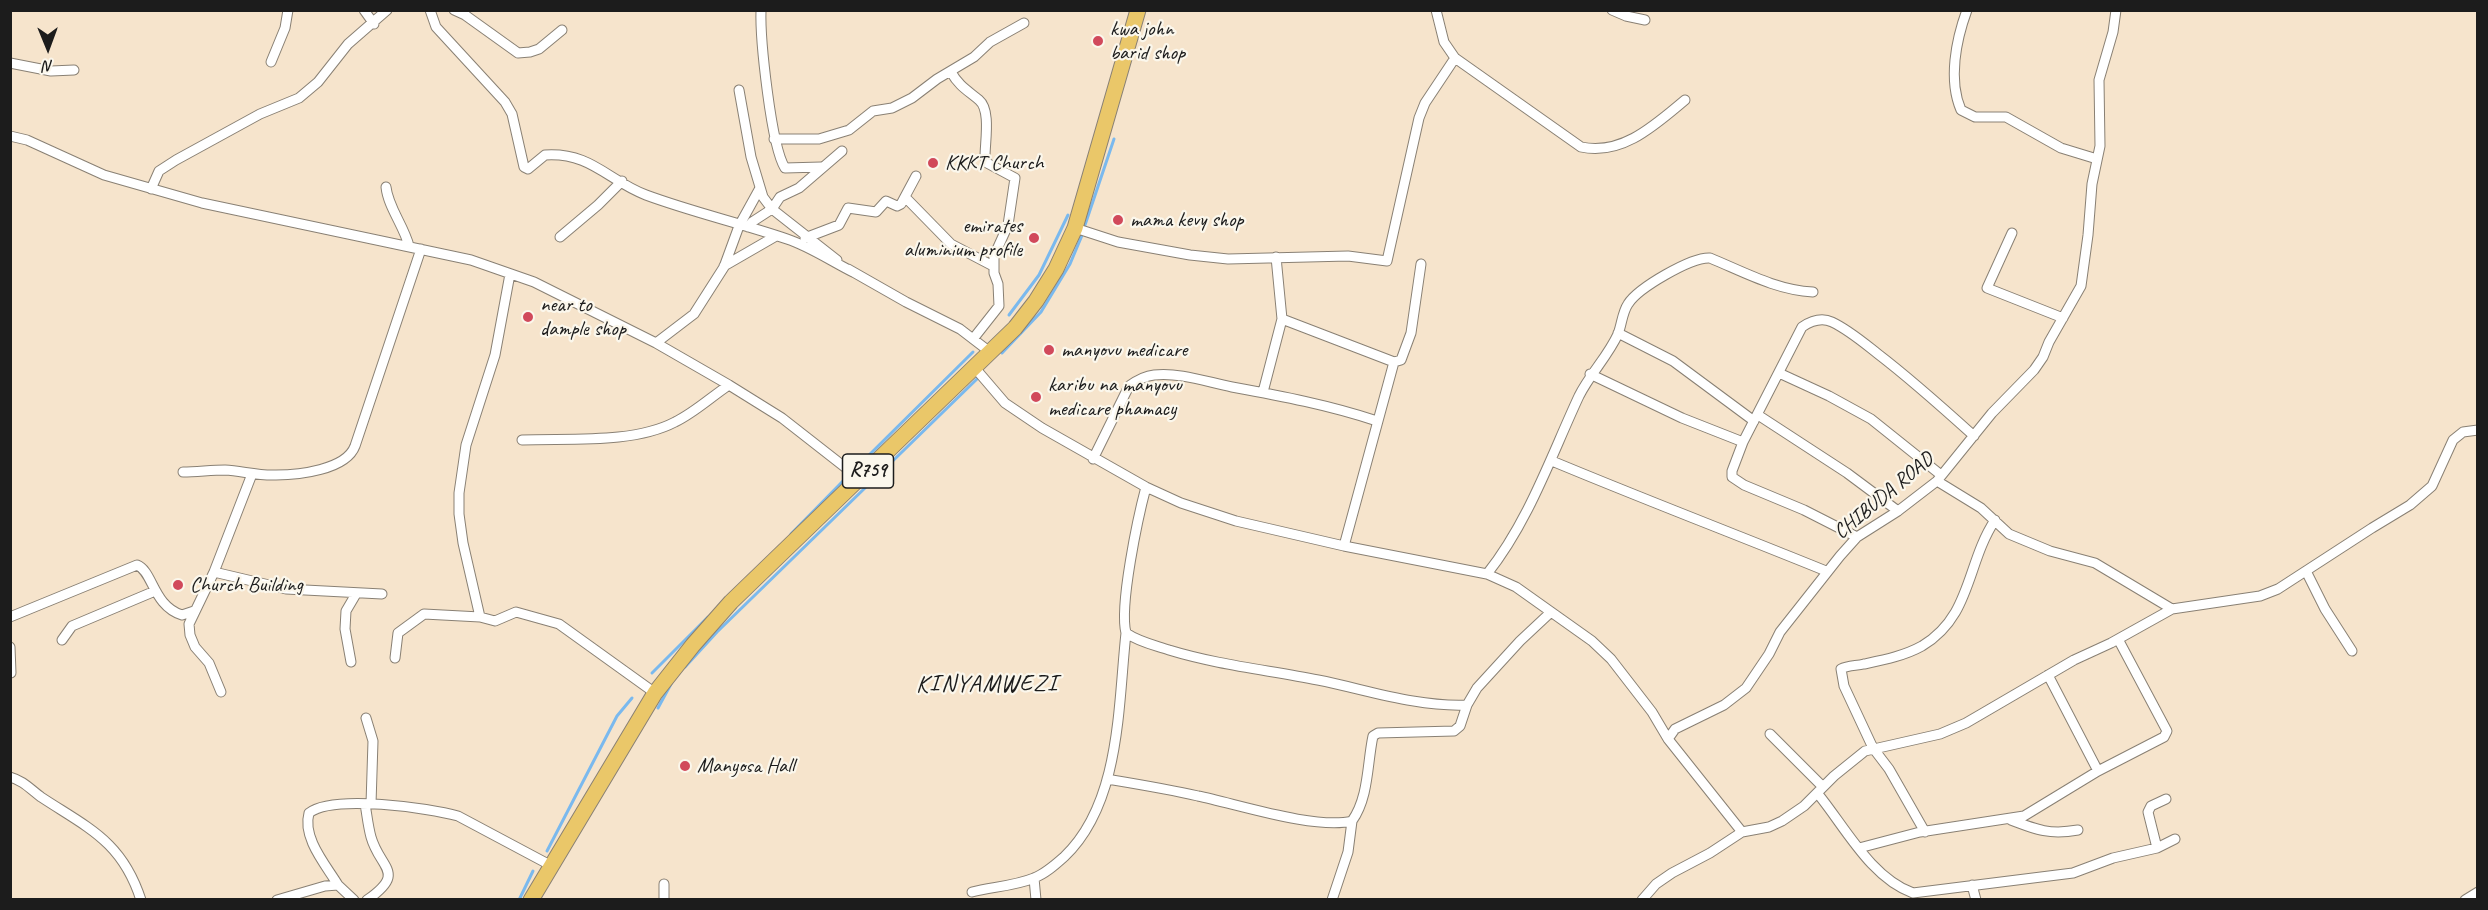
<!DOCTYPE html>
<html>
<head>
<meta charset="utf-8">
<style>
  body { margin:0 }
  #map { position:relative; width:2488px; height:910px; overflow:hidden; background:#f6e4cc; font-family:Caveat,sans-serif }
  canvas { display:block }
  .frame { position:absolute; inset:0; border:12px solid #1c1c1c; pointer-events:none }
  .north { position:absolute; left:18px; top:18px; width:60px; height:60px; -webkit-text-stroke:4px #fbf7ec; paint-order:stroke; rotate:179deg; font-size:16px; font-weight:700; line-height:24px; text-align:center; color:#1c1c1c }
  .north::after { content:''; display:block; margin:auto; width:21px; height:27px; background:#1c1c1c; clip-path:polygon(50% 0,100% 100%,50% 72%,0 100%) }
</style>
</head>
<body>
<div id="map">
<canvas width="2488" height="910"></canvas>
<div class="frame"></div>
<div class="north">N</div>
</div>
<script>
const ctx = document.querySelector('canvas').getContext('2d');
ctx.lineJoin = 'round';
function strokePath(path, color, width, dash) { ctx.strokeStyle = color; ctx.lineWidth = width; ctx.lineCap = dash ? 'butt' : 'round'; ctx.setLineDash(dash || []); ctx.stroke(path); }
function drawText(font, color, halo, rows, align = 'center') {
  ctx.font = font + ' Caveat,sans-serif'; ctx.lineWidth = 4.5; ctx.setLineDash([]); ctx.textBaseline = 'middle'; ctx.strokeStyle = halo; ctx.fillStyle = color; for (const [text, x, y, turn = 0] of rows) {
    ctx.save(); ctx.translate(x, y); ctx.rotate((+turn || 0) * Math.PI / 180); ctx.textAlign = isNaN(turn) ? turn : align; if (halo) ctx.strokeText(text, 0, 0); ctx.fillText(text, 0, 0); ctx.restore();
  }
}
strokePath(new Path2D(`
  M1085,225L1114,139
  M1009,315L1039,275L1068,215
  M1002,353L1041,312L1070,264L1083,233
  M864,460L973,352
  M791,534L843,481
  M685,667L717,632L978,378
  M652,673L708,617
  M658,708L671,684
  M547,851L617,716L632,698
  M519,900L533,871`), '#7ab9ee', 3);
const street = new Path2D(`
  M364,10L374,24
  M430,10L436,27L505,102L512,114L524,167L528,169L545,155C591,152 607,180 646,195C692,212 740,223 787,239C809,246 831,261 853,272
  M454,10L465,15L518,53L530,52L539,49L562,30
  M761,10C760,39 771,146 785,168L821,167
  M1436,10L1444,42L1455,58L1581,147C1622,156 1655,125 1685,100
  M1612,10L1626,16L1645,20
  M1967,10C1956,40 1948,80 1961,110L1975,117H2006L2061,148L2097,159
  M271,62L285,28L288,10
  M10,63L51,71L74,70
  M951,72C959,86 967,90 979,100C991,110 985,141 985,157L987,163L1015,178L1008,225L994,256V273L998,284L999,306L973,339
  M739,90L751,157L763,197L772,209L837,260
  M10,136L27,140L104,175L202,203L471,260L534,282L656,343L729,385L782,418L860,479
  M774,139H819L849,130L873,111L892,108L912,98L937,79L974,57L990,42L1024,23
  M386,187C388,207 404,226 409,246
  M151,189L159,171L176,160L260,114L299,98L318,82L348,44L387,10
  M906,198L951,244L993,266
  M748,227L752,222L772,209L780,197L799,188L842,151
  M1075,228L1118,242L1190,255L1228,259L1348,256L1387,261L1419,118L1425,103L1455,58
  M2012,233L1987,288L2063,318
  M560,237L598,205L622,181
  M805,238L839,225L848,208L876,212L886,201L897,206L901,204L916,176
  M724,266L776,236
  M848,269L906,302L960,329L990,352
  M510,274L495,355L466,445L459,493V514L463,543L480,617L495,621L516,612L559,624L655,693
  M1282,319L1394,362L1401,360L1411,333L1421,264
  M1618,333L1673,361L1754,421
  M656,343L694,314L724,267L739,226L760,188
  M975,368L1005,403L1042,428L1146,487L1181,503L1236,521L1344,546L1487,574L1516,587L1592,641L1611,659L1652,712L1668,739L1742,832L1769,827L1782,821L1804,806L1834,776L1865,751L1940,734L1966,723L2074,660L2111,643L2172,609L2260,596L2278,589L2372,528L2410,505L2432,486L2453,440L2463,432L2478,430
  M1779,373L1829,396L1871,419L1941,475
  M1590,374L1682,418L1743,442
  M1263,392L1282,319L1276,257
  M1758,415L1847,473L1898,511
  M522,440C569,438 633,444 675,422C694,413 711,397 729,385
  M1093,459L1129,386C1136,381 1144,376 1154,375C1179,372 1207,382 1232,387C1281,396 1329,405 1377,421
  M1552,461C1643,499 1735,534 1826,571
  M183,472C197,472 211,470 225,470C242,471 259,476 276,475C298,475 346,470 355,446L421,249
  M1937,481L1981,508L2009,534L2050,551L2095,563L2172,609
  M1146,487C1138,517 1119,606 1126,633C1139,642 1154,645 1169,650C1218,665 1268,670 1318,680C1368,690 1416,707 1467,705
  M1857,537L1804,510L1744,485L1732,477V471L1743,442L1802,327C1811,321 1821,317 1832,322C1849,330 1864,343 1878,354C1912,380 1943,408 1974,436
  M1344,546L1394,362
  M2306,571L2325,609L2352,651
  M214,572L286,589L382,594
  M1487,574C1529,521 1551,456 1579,396C1590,374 1608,356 1618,334C1622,324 1622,313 1628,304C1638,288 1691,257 1710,258C1744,272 1776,290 1813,292
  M10,617L137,565C153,571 153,606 182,615L194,611
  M62,640L72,626L155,591
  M10,647L11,673
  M395,658L398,633L424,614L480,617
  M351,662L345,629L346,611L356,594
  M2048,675L2098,771
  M221,692L209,663L195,647L190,635L189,624L214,572L252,474
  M366,718L373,741L371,804
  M1770,734L1823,787
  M1668,739L1675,729L1724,705L1746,688L1769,654L1780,632L1840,556L1857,537L1898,511L1937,481L1992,413L2034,370L2043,357L2049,342L2081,286L2088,235L2092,184L2100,146L2099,80L2113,32L2116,10
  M10,777C24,781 30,789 41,797C88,828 122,841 141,900
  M1107,779C1137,784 1168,789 1198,796C1237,804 1316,830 1352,821C1369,797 1367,764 1373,736L1378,733L1454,731L1460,726L1467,705L1477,688L1520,641L1551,612
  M1818,794C1845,827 1871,878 1913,893L2073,873L2113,858L2157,848L2175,839
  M365,804C367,815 368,826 371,837C380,869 407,872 367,900
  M2011,820C2037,830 2050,835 2078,830
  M1925,832L1889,769L1873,748L1844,686L1841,669C1848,665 1856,666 1864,664C1883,660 1904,656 1922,646C1972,616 1966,564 1995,520
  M1859,848L1920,832L2024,816L2098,771L2164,737L2167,731L2118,639
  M2157,848L2148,812L2151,806L2166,799
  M1034,878L1036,900
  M664,884V900
  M338,885C326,865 302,838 309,813C333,794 429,808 458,816L550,865
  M1972,885L1976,900
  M972,892C991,887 1015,886 1034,878C1045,874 1055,865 1064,857C1121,803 1118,705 1126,633
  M277,900L325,886L338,885L354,900
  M1332,900L1348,852L1352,821
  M1642,900L1656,884L1672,873L1710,853L1742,832
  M2465,900L2478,892`);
const primary = new Path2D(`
  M531,900L655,693L693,645L731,602L1015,328L1036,301L1056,269L1075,228L1138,10`);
strokePath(street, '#898074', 11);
strokePath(primary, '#898074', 17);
strokePath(street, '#fff', 9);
strokePath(primary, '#eac769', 15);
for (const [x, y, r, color] of [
  [1098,41,6,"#d1495b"],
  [933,163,6,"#d1495b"],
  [1118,220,6,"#d1495b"],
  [1034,238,6,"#d1495b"],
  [528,317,6,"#d1495b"],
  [1049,350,6,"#d1495b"],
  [1036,397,6,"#d1495b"],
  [178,585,6,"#d1495b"],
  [685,766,6,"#d1495b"]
]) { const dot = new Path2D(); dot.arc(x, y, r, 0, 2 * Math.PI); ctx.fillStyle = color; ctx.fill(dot); strokePath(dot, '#fbf7ec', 2); }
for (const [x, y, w] of [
  [868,471,51]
]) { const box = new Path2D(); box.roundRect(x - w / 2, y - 17, w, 34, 4.5); ctx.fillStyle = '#fbf7ec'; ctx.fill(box); strokePath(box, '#1c1c1c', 1.5); }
drawText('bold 20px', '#1c1c1c', null, [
  ["R759",868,471]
]);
drawText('21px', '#1c1c1c', '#fbf7ec', [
  ["kwa john",1110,29],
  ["barid shop",1110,53],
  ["KKKT Church",945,163],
  ["mama kevy shop",1130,220],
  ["emirates",1022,226,"right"],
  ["aluminium profile",1022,250,"right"],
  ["near to",540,305],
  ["dample shop",540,329],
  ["manyovu medicare",1061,350],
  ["karibu na manyovu",1048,385],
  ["medicare phamacy",1048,409],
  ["Church Building",190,585],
  ["Manyosa Hall",697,766]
], 'left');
drawText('21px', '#1c1c1c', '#fbf7ec', [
  ["CHIBUDA ROAD",1884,496,-40]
]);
ctx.letterSpacing = '1.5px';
drawText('24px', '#1c1c1c', '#fbf7ec', [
  ["KINYAMWEZI",987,685]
]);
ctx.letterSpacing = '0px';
</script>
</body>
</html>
